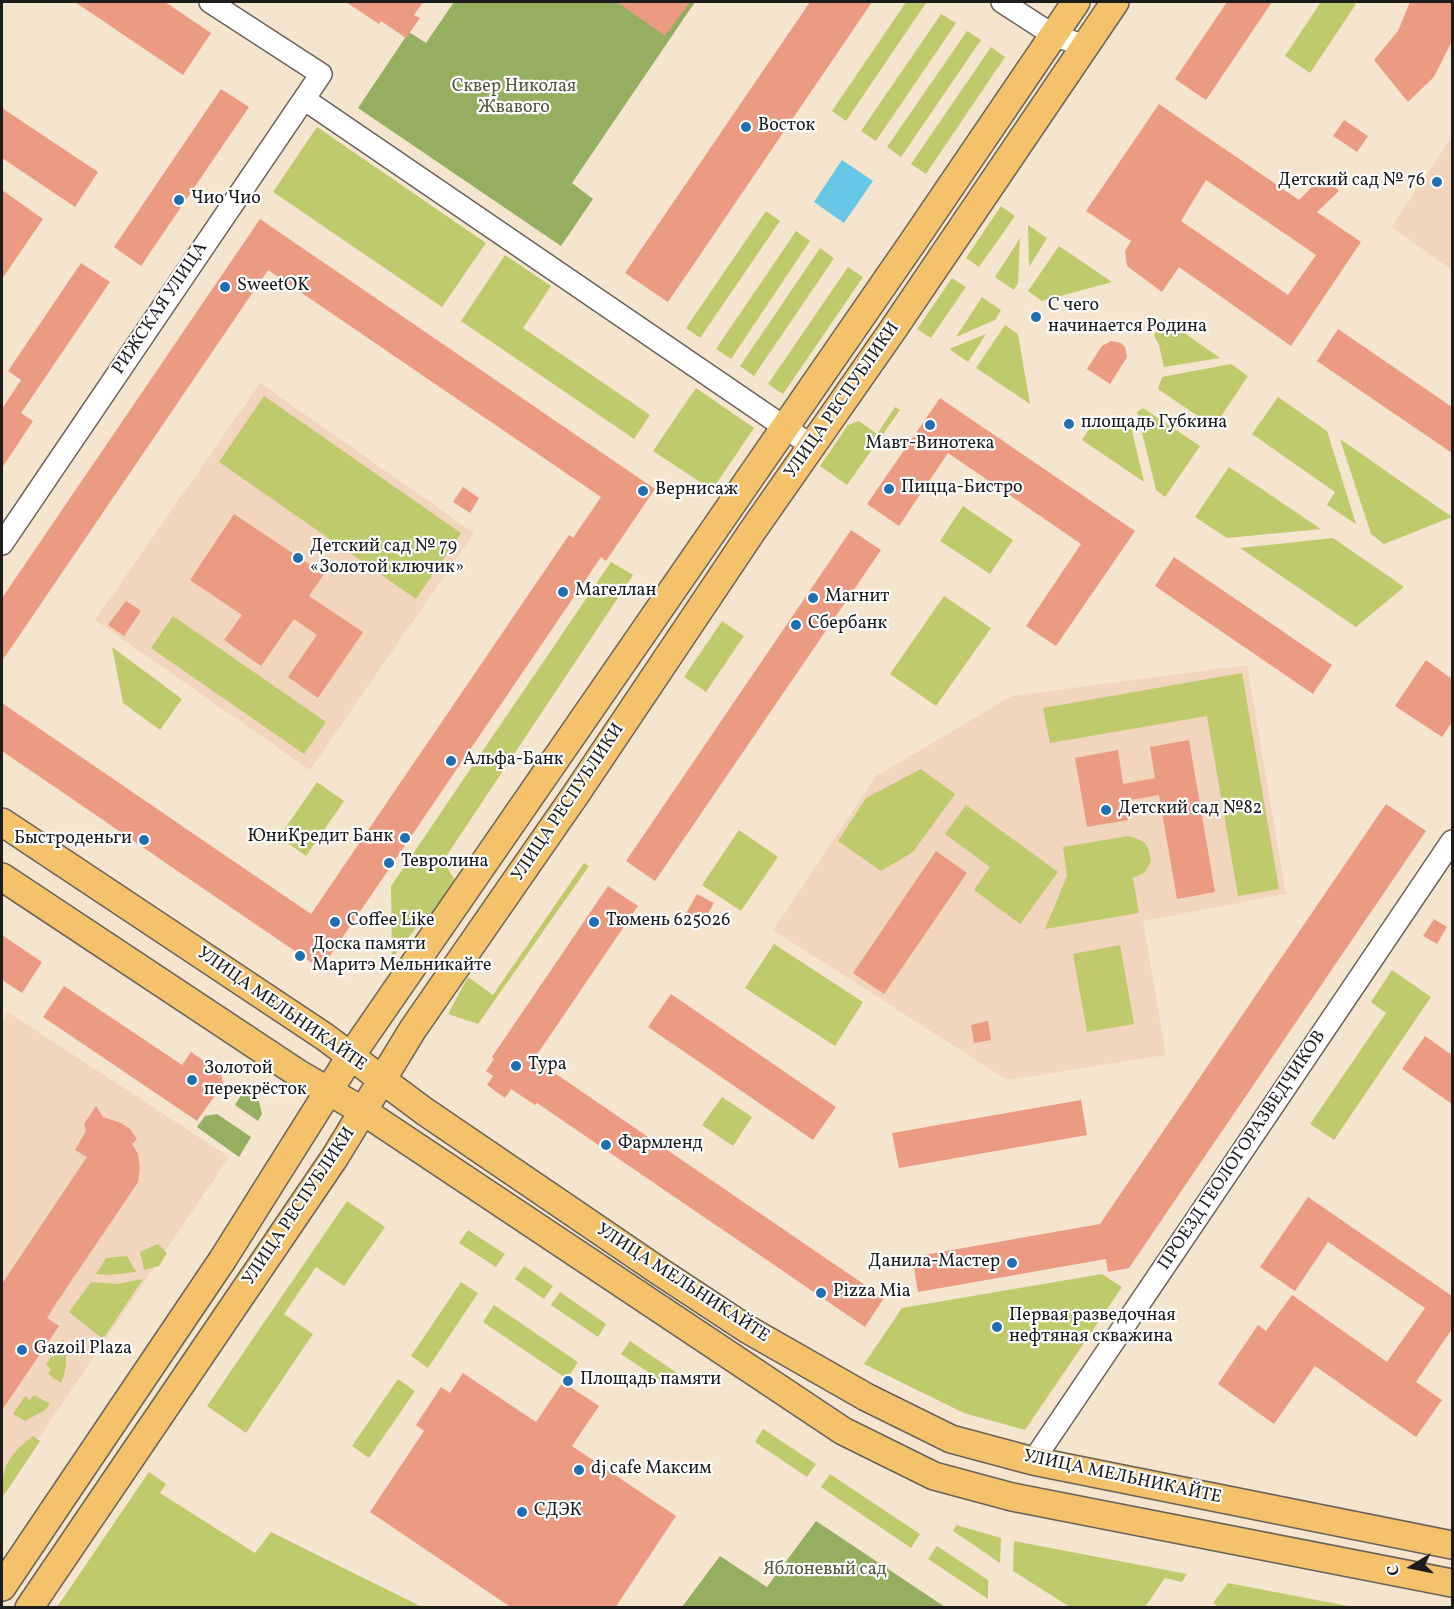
<!DOCTYPE html>
<html>
<head>
<meta charset="utf-8">
<style>
  body { margin:0 }
  #map { position:relative; width:1454px; height:1609px; overflow:hidden; background:#f6e5ce; font-family:Vollkorn,serif }
  canvas { display:block }
  .frame { position:absolute; inset:0; border:3px solid #1c1c1c; pointer-events:none }
  .north { position:absolute; left:1382px; top:1537px; width:60px; height:60px; -webkit-text-stroke:4px #fff; paint-order:stroke; rotate:260deg; font-size:16px; font-weight:700; line-height:24px; text-align:center; color:#1c1c1c }
  .north::after { content:''; display:block; margin:auto; width:21px; height:27px; background:#1c1c1c; clip-path:polygon(50% 0,100% 100%,50% 72%,0 100%) }
</style>
</head>
<body>
<div id="map">
<canvas width="1454" height="1609"></canvas>
<div class="frame"></div>
<div class="north">С</div>
</div>
<script>
const ctx = document.querySelector('canvas').getContext('2d');
ctx.lineJoin = 'round';
function fillPath(path, color) { ctx.fillStyle = color; ctx.fill(path, 'evenodd'); }
function strokePath(path, color, width, dash) { ctx.strokeStyle = color; ctx.lineWidth = width; ctx.lineCap = dash ? 'butt' : 'round'; ctx.setLineDash(dash || []); ctx.stroke(path); }
function drawText(font, color, halo, rows, align = 'center') {
  ctx.font = font + ' Vollkorn,serif'; ctx.lineWidth = 4.5; ctx.setLineDash([]); ctx.textBaseline = 'middle'; ctx.strokeStyle = halo; ctx.fillStyle = color; for (const [text, x, y, turn = 0] of rows) {
    ctx.save(); ctx.translate(x, y); ctx.rotate((+turn || 0) * Math.PI / 180); ctx.textAlign = isNaN(turn) ? turn : align; if (halo) ctx.strokeText(text, 0, 0); ctx.fillText(text, 0, 0); ctx.restore();
  }
}
fillPath(new Path2D(`
  M1452,137V270L1391,227Z
  M260,383L474,533L310,770L95,620Z
  M1247,665L1286,894L1143,921L1166,1055L1007,1080L773,930L876,776L1012,696Z
  M8,1012L229,1157L2,1492V1022Z`), '#f1d5bd');
fillPath(new Path2D(`
  M906,2H923L926,3L846,121L832,111Z
  M1321,2H1351L1356,4L1310,73L1285,56Z
  M941,14L956,23L876,141L861,131Z
  M967,31L981,40L901,157L887,147Z
  M991,47L1005,57L926,174L911,164Z
  M317,127L486,243L442,307L273,192Z
  M1001,206L1015,216L979,267L966,258Z
  M766,211L780,221L700,338L686,328Z
  M1028,225L1047,238L1029,267Z
  M796,231L810,241L731,359L716,349Z
  M1020,238L1018,283L1014,290L995,277Z
  M1059,246L1112,282L1042,301L1028,291Z
  M820,248L834,258L754,376L740,366Z
  M505,255L551,286L523,328L650,415L634,439L461,321Z
  M848,267L863,277L783,394L768,384Z
  M952,278L966,287L931,338L917,329Z
  M982,297L1001,310L995,320L956,337Z
  M1164,319L1220,358L1164,367L1159,345L1154,335Z
  M1005,325L1018,334L1030,404L976,368Z
  M986,334L968,362L949,349Z
  M1231,364L1248,376L1214,427L1158,389L1162,377Z
  M696,388L754,428L712,490L653,451Z
  M264,396L461,533L416,599L219,462Z
  M1278,397L1327,431L1356,524L1327,505L1335,492L1252,434Z
  M895,407L900,410L847,485L820,466L848,425L859,421L877,434Z
  M1143,408L1200,446L1165,497L1156,490L1137,412Z
  M1129,418L1144,482L1082,440L1095,420L1118,421Z
  M1340,439L1452,517L1384,544L1371,534Z
  M1229,467L1321,529L1227,538L1195,517Z
  M963,506L1013,540L990,574L940,541Z
  M1333,538L1404,587L1356,627L1240,548Z
  M611,562L633,575L443,861L456,882L441,905L419,924L392,959L391,886Z
  M944,596L991,628L936,706L890,674Z
  M173,616L326,722L304,754L151,648Z
  M722,621L744,636L706,692L684,677Z
  M112,647L182,699L160,730L123,703Z
  M1242,673L1279,889L1238,896L1207,716L1050,743L1043,708Z
  M921,769L955,794L913,852L881,871L838,841L866,798Z
  M317,782L344,801L306,856L279,837Z
  M966,805L1058,872L1020,924L974,890L990,867L945,834Z
  M739,830L778,857L741,911L702,885Z
  M1128,836C1147,841 1148,844 1151,862L1144,873L1133,878L1139,913L1045,929L1067,876L1063,847Z
  M584,863L589,866L478,1024L448,1014L468,977L493,995Z
  M774,944L863,1002L835,1046L745,988Z
  M1120,945L1134,1024L1087,1032L1073,954Z
  M1392,970L1431,997L1334,1140L1310,1124L1386,1013L1371,1002Z
  M722,1097L752,1117L733,1146L702,1125Z
  M347,1201L385,1227L344,1286L316,1267L284,1314L313,1334L246,1433L207,1406Z
  M468,1230L505,1254L496,1267L459,1243Z
  M158,1244L167,1253L159,1266L144,1270L140,1252Z
  M127,1256L136,1272L108,1275L96,1274L106,1258Z
  M524,1266L553,1286L544,1299L515,1279Z
  M1102,1274L1122,1287L1025,1430L964,1413L864,1364L902,1308Z
  M143,1279L103,1339L69,1312L91,1282L117,1284Z
  M461,1282L478,1293L428,1368L411,1356Z
  M560,1292L606,1324L598,1337L551,1305Z
  M494,1305L578,1362L567,1379L483,1322Z
  M63,1339C67,1353 68,1369 61,1383L48,1374L51,1369L46,1365Z
  M630,1341L677,1373L669,1386L621,1354Z
  M398,1379L415,1391L369,1458L352,1446Z
  M34,1395L50,1404L45,1410L25,1421L13,1414L25,1396L30,1400Z
  M763,1429L816,1464L807,1477L755,1442Z
  M33,1436L40,1441L4,1495L2,1493C1,1466 12,1452 33,1436Z
  M149,1472L166,1484L160,1493L255,1553L271,1532L422,1607H57Z
  M830,1474L920,1534L911,1548L821,1487Z
  M956,1525L1001,1538L1000,1563L953,1531Z
  M1014,1541L1187,1574L1182,1582L1165,1578L1145,1607H1070L1013,1571Z
  M937,1546L988,1580V1599L928,1559Z
  M1228,1583L1353,1607H1219L1213,1603Z`), '#beca6c');
fillPath(new Path2D(`
  M454,2H695L572,183L593,199L561,246L358,108L409,32L426,43Z
  M248,1084L256,1090L262,1114L258,1121L235,1105Z
  M217,1114L251,1137L239,1157L197,1127L205,1116Z
  M816,1521L945,1607H682L720,1556L767,1587Z`), '#96ae60');
fillPath(new Path2D(`
  M842,160L873,181L844,223L814,202Z`), '#67c6e5');
fillPath(new Path2D(`
  M75,2H165L211,33L183,75Z
  M346,2H423L414,15L420,18L406,38L381,21L379,24Z
  M617,2H690L665,36Z
  M810,2H872L668,302L625,273Z
  M1227,2H1272L1206,100L1175,79Z
  M1410,2H1452V41L1434,77L1408,102L1374,60L1398,31Z
  M221,89L249,107L141,266L114,247Z
  M1159,104L1299,200L1323,176L1339,191L1317,212L1361,242L1291,346L1179,267L1162,292L1127,266L1125,251L1131,241L1086,211ZM1206,180L1316,255L1288,295L1181,221Z
  M2,108L98,172L75,207L2,158Z
  M1344,120L1368,136L1357,152L1333,136Z
  M2,190L43,219L2,279Z
  M260,219L655,489L606,561L601,557L321,969L2,751V703L311,914L569,535L573,538L601,497L268,270L2,661V598Z
  M81,263L110,282L21,413L33,421L2,468V409L21,380L8,371Z
  M1338,329L1452,407V453L1317,361Z
  M1111,341L1121,343L1125,347L1127,357L1110,384L1087,369L1102,346Z
  M940,398L1135,531L1056,646L1026,626L1081,544L948,453L899,526L867,504Z
  M463,487L479,498L470,513L453,502Z
  M234,514L324,574L309,596L363,632L318,698L288,677L317,635L294,619L261,666L224,640L242,615L190,580Z
  M851,530L881,550L655,881L626,861Z
  M1174,557L1332,665L1313,694L1155,586Z
  M126,601L141,611L124,636L108,625Z
  M1426,660L1452,679V722L1442,737L1395,706Z
  M1189,740L1215,892L1177,899L1159,795L1125,801L1128,820L1087,827L1075,758L1118,750L1123,784L1155,778L1150,747Z
  M1386,804L1426,831L1129,1268L1108,1272L1106,1259L918,1292L912,1257L1100,1224Z
  M936,851L967,873L884,994L853,973Z
  M608,886L638,906L534,1059L884,1298L865,1327L537,1103L535,1105L511,1089L505,1098L487,1085L493,1076L486,1071L494,1059L492,1057Z
  M697,894L714,903L702,924L685,915Z
  M1434,919L1447,927L1437,944L1423,936Z
  M2,935L42,962L22,993L2,980Z
  M64,986L182,1065L191,1052L221,1073L223,1084L197,1121L43,1017Z
  M671,994L836,1107L813,1140L648,1027Z
  M988,1021L991,1040L974,1043L971,1025Z
  M1425,1036L1452,1055V1104L1402,1069Z
  M1081,1100L1087,1135L899,1168L892,1133Z
  M96,1106L103,1117L121,1123L130,1129L137,1139L132,1144L138,1154L140,1168L138,1182L55,1305L47,1318L59,1326L2,1410V1284L87,1157L75,1150L86,1131L84,1124Z
  M1308,1197L1452,1296V1329L1416,1382L1442,1400L1416,1437L1315,1366L1274,1424L1218,1384L1258,1325L1266,1331L1292,1295L1387,1362L1425,1308L1328,1242L1295,1291L1260,1267Z
  M463,1373L536,1422L563,1382L599,1406L572,1446L676,1516L615,1608H512L370,1512L424,1431L416,1425L441,1387L450,1393Z`), '#ea9b81');
const minor = new Path2D(`
  M1002,2L1053,35L1085,46
  M304,99L812,446
  M2,544L321,74L210,2
  M1033,1461L1452,841`);
const major = new Path2D(`
  M2,822L325,1037L424,1111L659,1271L747,1329L866,1397L951,1439L1033,1461L1452,1545
  M2,877L299,1074L363,1111L843,1431L934,1476L1012,1497L1452,1583
  M2,1587L223,1259L350,1057L915,239L1076,2
  M29,1608L335,1157L413,1029L576,794L751,533L892,331L1115,2`);
strokePath(minor, '#68625a', 24);
strokePath(major, '#68625a', 30);
strokePath(minor, '#fff', 21);
strokePath(major, '#f3c26a', 27);
for (const [x, y, r, color] of [
  [746,127,6,"#1f6fb2"],
  [1437,182,6,"#1f6fb2"],
  [179,200,6,"#1f6fb2"],
  [225,287,6,"#1f6fb2"],
  [1036,317,6,"#1f6fb2"],
  [1069,424,6,"#1f6fb2"],
  [930,425,6,"#1f6fb2"],
  [889,489,6,"#1f6fb2"],
  [643,491,6,"#1f6fb2"],
  [298,558,6,"#1f6fb2"],
  [563,592,6,"#1f6fb2"],
  [813,598,6,"#1f6fb2"],
  [796,625,6,"#1f6fb2"],
  [451,761,6,"#1f6fb2"],
  [1106,810,6,"#1f6fb2"],
  [405,838,6,"#1f6fb2"],
  [144,840,6,"#1f6fb2"],
  [389,863,6,"#1f6fb2"],
  [335,922,6,"#1f6fb2"],
  [594,922,6,"#1f6fb2"],
  [300,956,6,"#1f6fb2"],
  [516,1066,6,"#1f6fb2"],
  [192,1080,6,"#1f6fb2"],
  [606,1145,6,"#1f6fb2"],
  [1012,1263,6,"#1f6fb2"],
  [821,1293,6,"#1f6fb2"],
  [997,1327,6,"#1f6fb2"],
  [22,1350,6,"#1f6fb2"],
  [568,1381,6,"#1f6fb2"],
  [579,1470,6,"#1f6fb2"],
  [522,1512,6,"#1f6fb2"]
]) { const dot = new Path2D(); dot.arc(x, y, r, 0, 2 * Math.PI); ctx.fillStyle = color; ctx.fill(dot); strokePath(dot, '#fff', 2); }
drawText('18px', '#555938', '#fff', [
  ["Сквер Николая",514,88],
  ["Жвавого",514,109],
  ["Яблоневый сад",825,1571]
]);
drawText('18px', '#1c1c1c', '#fff', [
  ["Восток",758,127],
  ["Детский сад № 76",1425,182,"right"],
  ["Чио Чио",191,200],
  ["SweetOK",237,287],
  ["С чего",1048,307],
  ["начинается Родина",1048,328],
  ["площадь Губкина",1081,424],
  ["Мавт-Винотека",930,445,"center"],
  ["Пицца-Бистро",901,489],
  ["Вернисаж",655,491],
  ["Детский сад № 79",310,548],
  ["«Золотой ключик»",310,569],
  ["Магеллан",575,592],
  ["Магнит",825,598],
  ["Сбербанк",808,625],
  ["Альфа-Банк",463,761],
  ["Детский сад №82",1118,810],
  ["ЮниКредит Банк",393,838,"right"],
  ["Быстроденьги",132,840,"right"],
  ["Тевролина",401,863],
  ["Coffee Like",347,922],
  ["Тюмень 625026",606,922],
  ["Доска памяти",312,946],
  ["Маритэ Мельникайте",312,967],
  ["Тура",528,1066],
  ["Золотой",204,1070],
  ["перекрёсток",204,1091],
  ["Фармленд",618,1145],
  ["Данила-Мастер",1000,1263,"right"],
  ["Pizza Mia",833,1293],
  ["Первая разведочная",1009,1317],
  ["нефтяная скважина",1009,1338],
  ["Gazoil Plaza",34,1350],
  ["Площадь памяти",580,1381],
  ["dj cafe Максим",591,1470],
  ["СДЭК",534,1512]
], 'left');
drawText('18px', '#1c1c1c', '#fff', [
  ["РИЖСКАЯ УЛИЦА",161,309,-56],
  ["УЛИЦА РЕСПУБЛИКИ",843,401,-55],
  ["УЛИЦА РЕСПУБЛИКИ",569,803,-56],
  ["УЛИЦА МЕЛЬНИКАЙТЕ",281,1010,35],
  ["ПРОЕЗД ГЕОЛОГОРАЗВЕДЧИКОВ",1243,1151,-56],
  ["УЛИЦА РЕСПУБЛИКИ",300,1207,-56],
  ["УЛИЦА МЕЛЬНИКАЙТЕ",682,1284,33],
  ["УЛИЦА МЕЛЬНИКАЙТЕ",1122,1478,12]
]);
</script>
</body>
</html>
